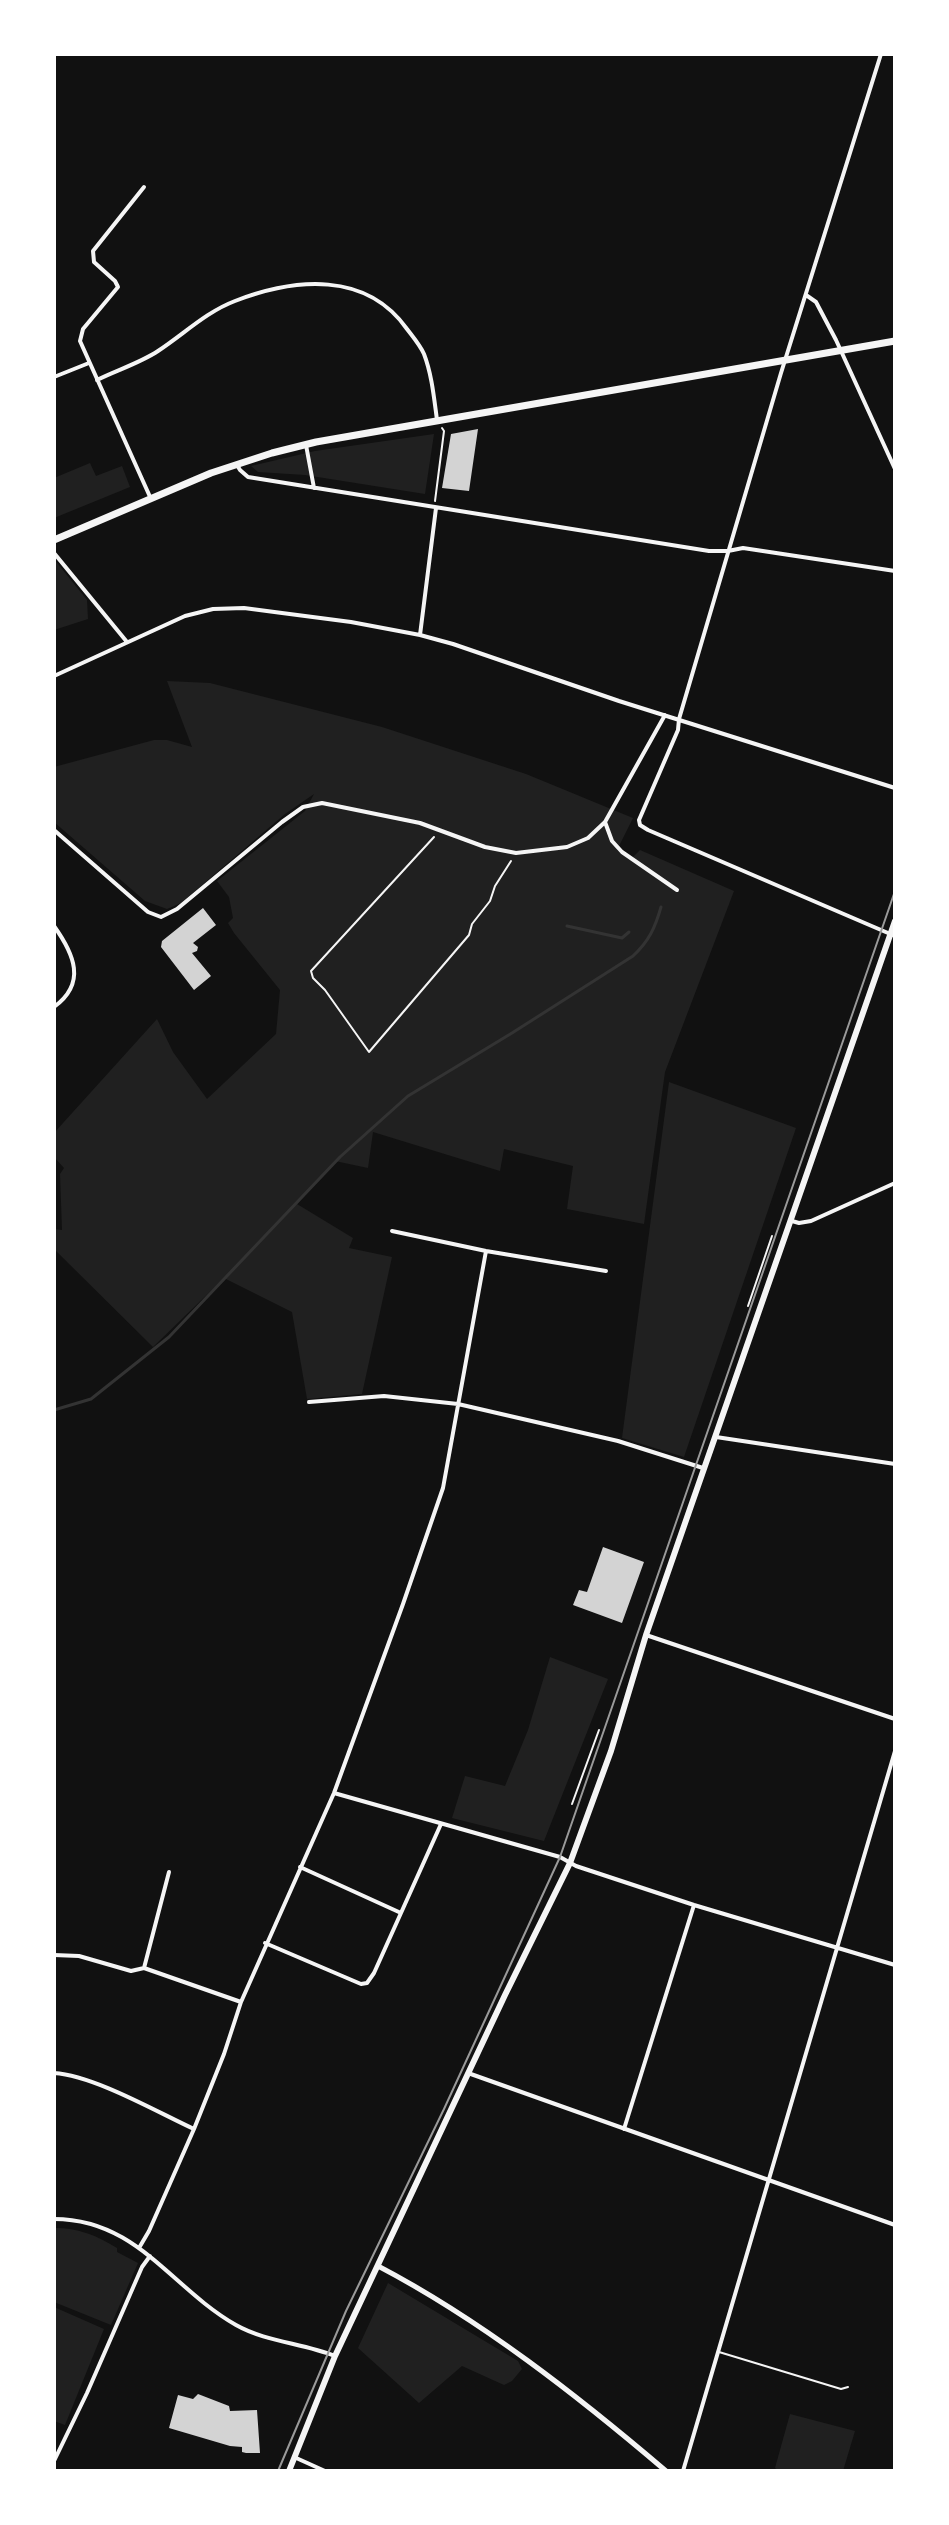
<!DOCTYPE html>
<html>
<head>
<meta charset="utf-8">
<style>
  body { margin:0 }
  #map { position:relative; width:949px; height:2525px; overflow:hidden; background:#111; font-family:Barlow,sans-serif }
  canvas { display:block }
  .frame { position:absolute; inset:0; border:56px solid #fff; pointer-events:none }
</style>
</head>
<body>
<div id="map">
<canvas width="949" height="2525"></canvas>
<div class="frame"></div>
</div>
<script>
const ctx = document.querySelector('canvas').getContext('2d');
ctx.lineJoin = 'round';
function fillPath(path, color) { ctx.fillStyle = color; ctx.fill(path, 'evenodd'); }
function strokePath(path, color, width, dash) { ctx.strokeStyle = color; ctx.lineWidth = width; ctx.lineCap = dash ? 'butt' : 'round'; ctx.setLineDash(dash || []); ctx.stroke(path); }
fillPath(new Path2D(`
  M434,434L425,494L305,475L258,472L251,466L315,451Z
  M90,463L96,476L122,466L130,487L54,518V478Z
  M54,559L87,600L88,619L54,630Z
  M167,681L210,683L382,727L526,774L633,818L617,850L630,860L640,850L734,891L665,1072L644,1224L567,1209L573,1166L504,1149L500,1171L373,1132L368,1168L335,1161L297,1204L353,1238L349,1248L392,1257L362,1394L307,1399L292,1312L224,1278L153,1347L54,1249V1229L62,1230L60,1174L64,1168L54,1157V1133L157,1019L173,1052L207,1099L276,1034L280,990L234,933L228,923L233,918L229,897L217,881L305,811L314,794L285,814L181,903L167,909L145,901L54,822V767L154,740H167L192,747Z
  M669,1082L796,1128L684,1457L622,1438Z
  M550,1657L608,1679L544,1841L452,1818L465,1776L505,1786L528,1730Z
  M54,2228C79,2228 96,2235 117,2248V2252L138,2263L111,2325L54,2302Z
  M388,2283L518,2361L522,2369L512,2381L504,2385L462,2366L419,2403L358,2348Z
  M54,2307L104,2329L65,2425L54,2421Z
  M790,2414L855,2431L843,2471H779L775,2468Z`), '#202020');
strokePath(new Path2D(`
  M567,926L622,938L629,932
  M54,1410L91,1399L169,1337L340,1157L408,1096L512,1033L633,956C649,941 655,928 661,907`), '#333', 3);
fillPath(new Path2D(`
  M478,429L469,491L442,488L451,434Z
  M203,908L216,925L193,943L198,947L197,951L192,953L211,976L194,990L161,947L162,941Z
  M603,1547L644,1562L622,1623L573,1605L579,1590L587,1592Z
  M198,2394L229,2406L230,2411L257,2410L260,2453H246L242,2452V2447L230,2446L169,2428L178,2395L193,2399Z`), '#d3d3d3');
strokePath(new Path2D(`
  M435,501L444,431L442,428
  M434,837L311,971L313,978L325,990L369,1052L469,935L472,924L490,901L495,886L511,861
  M748,1306L772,1236
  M572,1804L599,1730`), '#f5f5f5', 2);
strokePath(new Path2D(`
  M719,2352L841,2389L848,2387`), '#f5f5f5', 2);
strokePath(new Path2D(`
  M881,54L781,373L679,719L678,730L639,820L640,825L648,830L895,936
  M144,187L93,251L94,262L115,281L118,287L83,329L80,341L151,499
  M806,295L816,302L836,340L895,469
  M54,377L89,363
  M97,380C117,370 140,363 158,351C184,334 206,312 235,301C295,278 366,271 407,329C413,337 420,345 424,354C432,375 434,398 437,420
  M306,445L314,488
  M237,465L240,470L248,477L709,551H728L743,548L895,571
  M54,553L127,642
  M420,635L436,508
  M54,676L185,616L213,609L244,608L282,613L351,622L420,635L453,644L619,701L895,788
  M605,822L612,841L622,852L677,890
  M54,830L148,912L161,917L177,909L282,822L303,807L322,803L420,823L485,847L516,853L567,847L588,838L605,822L665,715
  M54,926C74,954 87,983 54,1007
  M792,1221L799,1223L811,1221L895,1183
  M392,1231L486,1251L606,1271
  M309,1402L384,1396L458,1404L618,1441L703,1468
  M716,1437L895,1464
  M646,1635L895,1719
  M334,1793L560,1857L576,1866L694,1905L895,1965
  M300,1867L401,1913
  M265,1943L361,1984L367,1983L374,1973L441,1824
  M54,1955L79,1956L131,1971L144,1968
  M144,1968L241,2002
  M144,1968L169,1872
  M54,2073C95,2076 155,2111 194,2129
  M468,2073L895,2225
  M624,2129L694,1905
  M54,2219C137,2219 171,2288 236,2325C266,2342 303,2343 335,2356
  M139,2248L149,2231L194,2129L224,2054L241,2002L334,1793L403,1604L443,1488L486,1251
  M294,2457L325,2471
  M54,2461L87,2393L142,2267L150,2256
  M683,2471L895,1751`), '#f5f5f5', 4);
strokePath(new Path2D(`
  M378,2266C481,2320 578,2396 666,2471`), '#f5f5f5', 5);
strokePath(new Path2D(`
  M289,2471L335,2356L505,1995L570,1863L611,1751L646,1635L895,921`), '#f5f5f5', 6);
strokePath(new Path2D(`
  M54,540L211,473L272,453L316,442L895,341`), '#f5f5f5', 7);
strokePath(new Path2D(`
  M278,2471L346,2311L444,2109L560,1857L895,891`), '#9a9a9a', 2);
</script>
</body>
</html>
